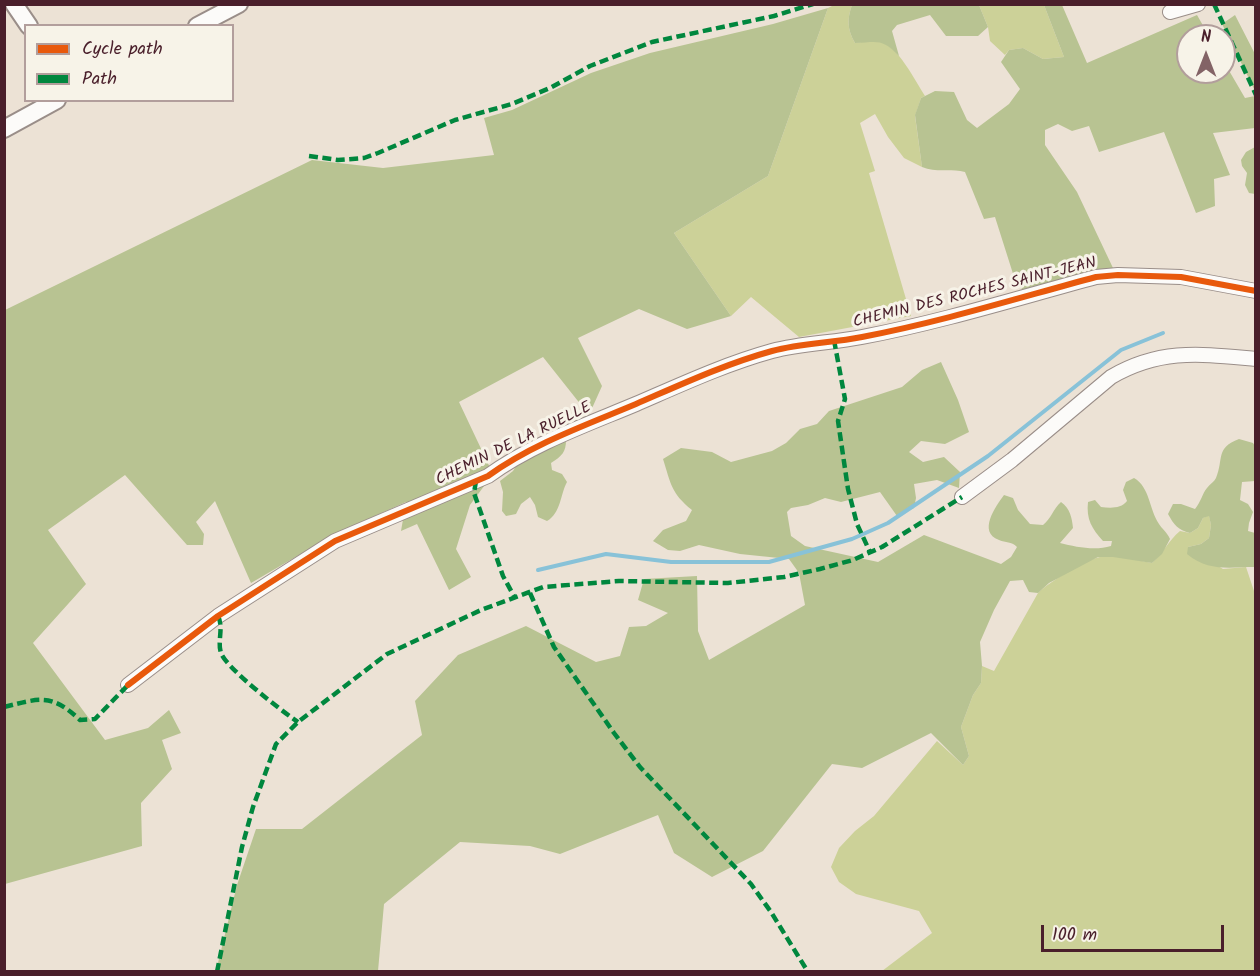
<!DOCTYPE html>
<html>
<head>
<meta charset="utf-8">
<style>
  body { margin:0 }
  #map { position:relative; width:1260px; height:976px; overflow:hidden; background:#ece2d5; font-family:Kalam,sans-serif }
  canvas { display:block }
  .frame { position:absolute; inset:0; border:6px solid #4a1f2b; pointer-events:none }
  .legend { position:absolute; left:24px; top:24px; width:210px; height:78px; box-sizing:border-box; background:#f7f3e8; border:2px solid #b29e9c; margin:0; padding:8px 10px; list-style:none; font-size:18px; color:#4a1f2b }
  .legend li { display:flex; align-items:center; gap:12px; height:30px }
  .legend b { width:30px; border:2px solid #b29e9c }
  .north { position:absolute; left:1176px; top:24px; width:60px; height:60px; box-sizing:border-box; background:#f7f3e8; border:2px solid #b29e9c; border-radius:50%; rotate:0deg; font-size:16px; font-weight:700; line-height:24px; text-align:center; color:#4a1f2b }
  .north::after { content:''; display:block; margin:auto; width:21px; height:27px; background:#836366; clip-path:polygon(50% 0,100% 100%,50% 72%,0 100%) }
  .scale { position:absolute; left:1041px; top:925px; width:183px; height:27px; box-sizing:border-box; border:3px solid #4a1f2b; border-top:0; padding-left:8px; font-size:18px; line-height:21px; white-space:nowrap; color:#4a1f2b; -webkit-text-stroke:4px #f7f3e8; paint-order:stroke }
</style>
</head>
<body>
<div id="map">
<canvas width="1260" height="976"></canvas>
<div class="frame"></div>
<ul class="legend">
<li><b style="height:8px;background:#e8590c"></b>Cycle path</li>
<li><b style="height:8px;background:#00873e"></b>Path</li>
</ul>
<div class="north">N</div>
<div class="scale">100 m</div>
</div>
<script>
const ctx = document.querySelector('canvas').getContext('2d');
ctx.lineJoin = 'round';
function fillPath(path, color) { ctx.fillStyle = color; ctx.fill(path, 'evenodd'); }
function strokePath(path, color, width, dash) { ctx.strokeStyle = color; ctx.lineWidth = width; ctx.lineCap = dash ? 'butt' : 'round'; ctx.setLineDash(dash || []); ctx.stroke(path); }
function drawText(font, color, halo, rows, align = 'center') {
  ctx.font = font + ' Kalam,sans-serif'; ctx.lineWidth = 6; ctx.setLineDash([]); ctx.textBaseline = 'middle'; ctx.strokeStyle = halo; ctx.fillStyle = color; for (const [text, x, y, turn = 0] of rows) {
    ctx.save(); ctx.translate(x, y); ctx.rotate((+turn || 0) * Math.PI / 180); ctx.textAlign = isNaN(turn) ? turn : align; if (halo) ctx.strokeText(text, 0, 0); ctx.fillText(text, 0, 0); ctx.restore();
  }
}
fillPath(new Path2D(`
  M834,5H852C847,19 847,29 855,43C863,42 872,40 879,41C897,44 916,82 925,96L921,98L915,116L922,167L904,158L888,137L875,114L860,123L875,171L869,173L911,316L799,337L751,297L731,316L674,233L768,176L828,8Z
  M979,5H1044L1064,57L1043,59L1023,48L1009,50L1005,55L990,41L988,27Z
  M1209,515L1211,525L1209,538L1201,544L1188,547L1223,569L1246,567L1255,594V971H882L932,933L919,911L856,894L839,882L831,867L839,848L855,831L874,816L937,741L963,765L969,756L961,727L973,695L981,683L982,666L994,671L1038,593C1049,582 1085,560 1100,557C1117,554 1136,560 1152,563C1163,553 1169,540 1180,531L1190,533L1198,528L1203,518Z`), '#ccd198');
fillPath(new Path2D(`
  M852,5H979L988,27L978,36H946L930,15L897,25L892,31L899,56C882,38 878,42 855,43C847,29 847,19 852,5Z
  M1044,5H1062L1087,63L1197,15L1209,36H1188V72H1224V62L1245,98L1255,96V128L1213,133L1230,175L1214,179L1215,206L1196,213L1164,132L1099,152L1089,126L1072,131L1058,124L1045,130V145L1077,192L1113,268L1023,290L1015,280L995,217L984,219L965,172C949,168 936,173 922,167L915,115L921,98L935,91L954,92L967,120L977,128L1009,104L1020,89L1001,62L1009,50L1023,48L1043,59L1064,57Z
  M828,8L768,176L674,233L731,316L687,329L639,309L578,338L602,386L589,415L543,357L459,402L493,474L470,505L456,549L471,577L449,590L417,524L401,531L406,502L335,534L251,583L215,501L196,522L204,534L203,545H187L125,475L48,530L86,584L33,643L105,740L148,728L169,710L181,733L162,740L172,769L141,803L142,846L5,884V310L312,160L383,168L494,155L484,118L512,110L591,73L650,53L773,24Z
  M1235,15L1255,54V91L1222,24Z
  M1255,147H1256L1255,194L1249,193L1245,185L1247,173L1242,166L1241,160L1246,152Z
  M941,362L958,400L969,432L945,444L921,441L909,452L923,462L944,457L960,472L959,488L937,480L914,484L916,498L914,508L897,516L880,492L841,502L825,498L808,505L791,508L787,512L791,536L805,546L878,562L924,535L1001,564L1011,557L1017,547C1011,541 1006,543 999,540C977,532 996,506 1004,495L1013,498L1018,510L1030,524L1043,525C1051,519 1053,509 1061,502C1070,508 1072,518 1073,528L1060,543C1076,547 1095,551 1111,546L1112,541H1103C1092,529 1086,519 1088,502L1095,500L1101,507C1110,508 1121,509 1127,501L1123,490L1126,482L1134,478C1150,487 1149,509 1159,524C1162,529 1167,532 1170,539L1162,554L1152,563L1113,557H1098L1049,583L1038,593L1029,592L1023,580L1010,581L994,610L980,642L982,666L981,683L973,695L961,727L969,756L963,765L931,733L862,768L832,764L763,851L712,877L674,853L658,815L560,854L530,846L460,842L384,904L378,971H216L237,885L256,829H302L422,735L415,701L458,655L526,626L596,662L620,656L629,627L646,626L668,613L638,600L644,579L697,576L698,631L709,660L805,605L799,573L789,559L740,554L699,545L680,551L668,550L653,541L663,530L686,521L692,510C671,493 671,484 663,459L681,448L712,452L731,462L772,451L786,443L800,429L817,424L829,411L902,387L922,370Z
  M1239,439L1253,443L1255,446V481L1242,482L1240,500L1248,504L1253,512L1249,523L1248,531L1255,533V567C1229,567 1209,572 1187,554L1188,547L1201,544L1209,538L1211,525L1209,516L1203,518L1198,528L1190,533C1178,530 1174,525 1168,514L1173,504H1181L1195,509C1201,502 1202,494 1207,488C1210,484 1214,482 1216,478C1224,459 1215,448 1239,439Z
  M566,440C566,452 562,456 551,463L552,470L562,474L567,482C560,495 561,513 547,521L538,517L535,505L530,497L521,504L516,514L506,516L502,511L503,492L500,481L513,471L519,461Z`), '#b8c392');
strokePath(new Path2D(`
  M538,570L606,554L671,562H769L852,539L888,523L988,456L1121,350L1163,333`), '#88c2d8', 4);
const minor = new Path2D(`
  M1170,12L1198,4
  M962,497L1012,460L1111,377C1161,348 1201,354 1256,359
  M128,685L218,616L335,541L488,476C532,444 586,425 636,404C680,385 725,364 772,351C802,343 832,343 862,337C941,322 1018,298 1096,277L1118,275L1181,277L1256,291`);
const tertiary = new Path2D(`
  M14,4L29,26
  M197,26L239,4
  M4,129L57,100`);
strokePath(minor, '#9a8e89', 16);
strokePath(tertiary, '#9a8e89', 20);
strokePath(minor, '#fcfbf9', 14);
strokePath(tertiary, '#fcfbf9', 16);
strokePath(new Path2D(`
  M1214,4L1256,95
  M309,156L338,160L364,158L378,153L455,120L512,104L550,88L590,66L652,42L774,16L813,4
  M834,340L845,399L838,421L848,489L857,524L870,552
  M476,481L474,493L503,576L515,598
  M530,593L554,647L614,733L640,767L751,884L771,912L808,972
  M218,616C224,628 217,641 221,653C226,668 283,712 298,722
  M4,707C41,698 51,693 80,720L95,719L128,685
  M217,972L242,847L253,807L276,744L298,722L387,654L481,610L543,587L619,581L728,583L784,577L820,569L853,560L882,547L962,497`), '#00873e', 4.5, [9, 4.5]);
strokePath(new Path2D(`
  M128,685L218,616L335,541L488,476C532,444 586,425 636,404C680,385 725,364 772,351C802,343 832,343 862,337C941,322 1018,298 1096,277L1118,275L1181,277L1256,291`), '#e8590c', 6);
drawText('16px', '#4a1f2b', '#f7f3e8', [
  ["CHEMIN DES ROCHES SAINT-JEAN",975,294,-14],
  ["CHEMIN DE LA RUELLE",514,445,-26]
]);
</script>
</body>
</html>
